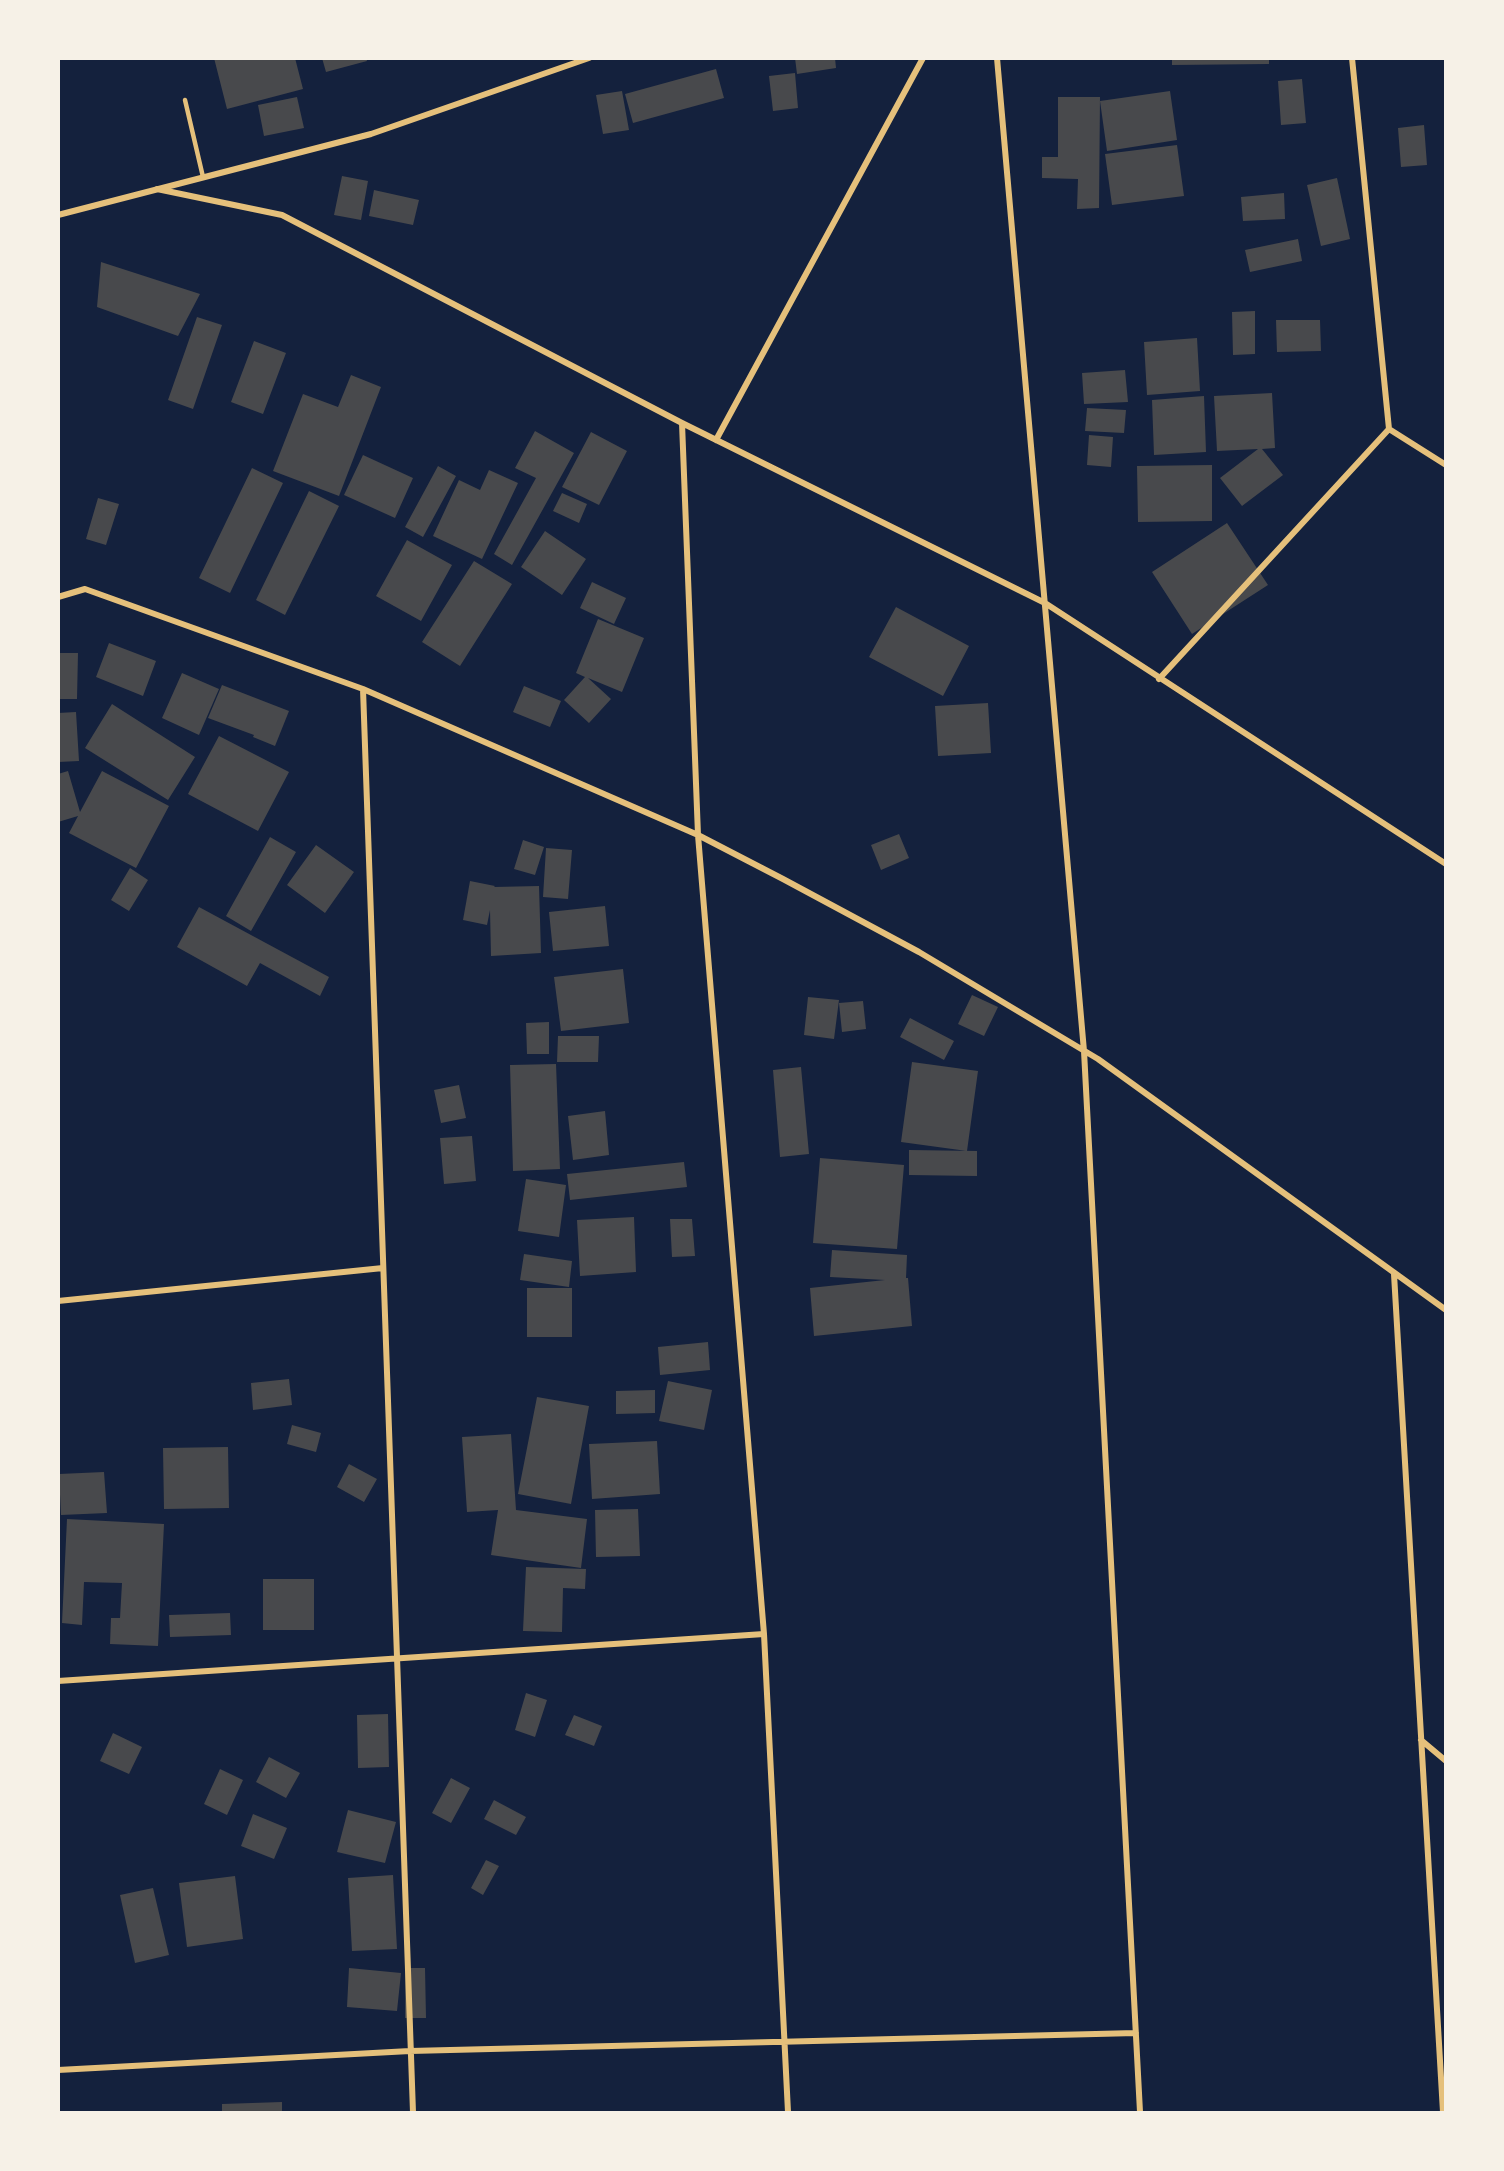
<!DOCTYPE html>
<html>
<head>
<meta charset="utf-8">
<style>
  body { margin:0 }
  #map { position:relative; width:1504px; height:2171px; overflow:hidden; background:#14213d; font-family:Lato,sans-serif }
  canvas { display:block }
  .frame { position:absolute; inset:0; border:60px solid #f6f1e7; pointer-events:none }
</style>
</head>
<body>
<div id="map">
<canvas width="1504" height="2171"></canvas>
<div class="frame"></div>
</div>
<script>
const ctx = document.querySelector('canvas').getContext('2d');
ctx.lineJoin = 'round';
function fillPath(path, color) { ctx.fillStyle = color; ctx.fill(path, 'evenodd'); }
function strokePath(path, color, width, dash) { ctx.strokeStyle = color; ctx.lineWidth = width; ctx.lineCap = dash ? 'butt' : 'round'; ctx.setLineDash(dash || []); ctx.stroke(path); }
fillPath(new Path2D(`
  M214,58H295L303,89L227,109Z
  M322,58H366L367,61L326,72Z
  M795,58H835L836,68L797,74Z
  M1172,58H1269V64L1172,65Z
  M716,69L724,98L633,123L625,94Z
  M795,73L798,108L773,111L769,76Z
  M1302,79L1306,123L1281,125L1278,81Z
  M622,91L629,130L603,134L596,95Z
  M1170,91L1177,140L1107,151L1100,101Z
  M297,97L304,128L264,136L258,105Z
  M1058,97H1100L1099,208L1077,209L1078,179L1042,178V157H1058Z
  M1424,125L1427,165L1401,167L1398,128Z
  M1177,145L1184,196L1112,205L1105,154Z
  M342,176L368,181L361,220L334,215Z
  M1337,178L1350,239L1321,246L1307,185Z
  M374,190L419,200L413,225L369,216Z
  M1284,193L1285,219L1243,221L1241,197Z
  M1298,239L1302,261L1250,272L1245,250Z
  M101,262L200,294L178,336L97,307Z
  M1255,311V354L1233,355L1232,312Z
  M197,317L222,325L193,409L168,400Z
  M1276,320H1320L1321,351L1277,352Z
  M1197,338L1200,391L1147,395L1144,342Z
  M254,341L286,353L263,414L231,402Z
  M1125,370L1128,402L1084,404L1082,373Z
  M351,375L381,387L339,496L273,471L303,394L338,407Z
  M1272,393L1275,448L1262,449L1283,475L1242,506L1220,478L1258,449L1217,451L1214,396Z
  M1204,396L1206,452L1154,455L1152,400Z
  M1087,408L1126,410L1124,433L1085,431Z
  M535,431L574,453L512,565L494,554L536,478L515,468Z
  M591,432L627,451L599,505L562,487Z
  M1089,435L1113,437L1111,467L1087,465Z
  M363,455L413,478L395,518L344,495Z
  M1212,465V521L1138,522L1137,466Z
  M438,466L456,476L423,537L405,527Z
  M252,468L283,483L230,593L199,578Z
  M489,470L518,483L482,559L433,536L459,480L480,490Z
  M309,491L339,506L285,615L256,600Z
  M562,493L587,504L579,523L553,511Z
  M98,498L119,504L106,545L86,539Z
  M1227,523L1268,585L1192,634L1152,572Z
  M545,531L586,559L562,595L521,567Z
  M407,540L452,565L421,621L376,596Z
  M474,561L512,584L460,666L422,642Z
  M592,582L626,598L614,624L580,608Z
  M896,607L969,646L943,696L869,657Z
  M598,619L644,638L622,692L588,678L611,699L589,723L564,700L585,677L576,673Z
  M109,643L156,661L143,696L96,677Z
  M58,653H78L77,699H58Z
  M182,673L219,689L199,735L162,718Z
  M222,685L289,711L275,746L253,737L254,735L208,718Z
  M524,686L561,701L550,727L513,712Z
  M988,703L991,753L938,756L935,706Z
  M112,704L195,757L168,800L85,748Z
  M76,712L79,761L58,762V713Z
  M219,736L289,772L258,831L188,794Z
  M68,771L80,812L102,771L169,806L136,868L69,833L78,816L58,822V774Z
  M899,834L909,858L881,870L871,845Z
  M270,837L296,852L251,931L226,916Z
  M523,840L544,847L535,875L514,869Z
  M316,845L354,872L325,913L287,885Z
  M546,848L572,850L568,899L543,897Z
  M130,868L148,880L129,911L111,900Z
  M470,881L495,886L494,887L539,886L541,953L491,956L490,910L487,925L463,920Z
  M605,906L609,946L553,951L549,912Z
  M199,907L329,977L320,996L260,963L247,986L177,947Z
  M623,969L629,1023L561,1031L554,977Z
  M972,995L998,1007L984,1036L958,1024Z
  M808,997L839,1000L834,1039L804,1035Z
  M863,1001L866,1029L842,1032L839,1003Z
  M910,1018L954,1041L944,1060L900,1037Z
  M549,1022V1054H527L526,1023Z
  M558,1036H599L598,1062H557Z
  M912,1062L978,1071L967,1151L901,1142Z
  M556,1064L560,1169L513,1171L510,1065Z
  M801,1067L809,1154L780,1157L773,1070Z
  M459,1085L466,1118L441,1123L434,1090Z
  M605,1111L609,1155L573,1160L568,1116Z
  M472,1136L476,1181L444,1184L440,1138Z
  M909,1150L977,1151V1176L909,1175Z
  M820,1158L904,1165L897,1249L813,1243Z
  M684,1162L687,1187L570,1200L567,1174Z
  M526,1179L566,1185L559,1237L518,1231Z
  M634,1217L636,1272L580,1276L577,1220Z
  M670,1219H692L695,1256L672,1257Z
  M832,1250L907,1255L906,1278H908L912,1326L814,1336L810,1288L885,1280L830,1277Z
  M524,1254L572,1261L569,1287L520,1280Z
  M527,1288H572V1337H527Z
  M708,1342L710,1370L660,1375L658,1347Z
  M289,1379L292,1405L253,1410L251,1383Z
  M668,1381L712,1390L704,1430L659,1421Z
  M655,1390V1413L616,1414V1391Z
  M537,1397L589,1406L571,1504L518,1494Z
  M292,1425L321,1433L316,1452L287,1444Z
  M511,1434L516,1510L587,1519L581,1568L491,1555L498,1510L467,1512L462,1437Z
  M657,1441L660,1494L592,1499L589,1444Z
  M228,1447L229,1508L164,1509L163,1448Z
  M349,1464L377,1479L364,1502L337,1487Z
  M104,1472L107,1513L61,1515L59,1474Z
  M638,1509L640,1556L596,1557L595,1510Z
  M67,1519L164,1524L158,1646L110,1644L111,1618H120L122,1583L84,1582L82,1625L62,1623Z
  M526,1567L586,1569L585,1589L563,1588L562,1632L523,1631Z
  M263,1579H314V1630H263Z
  M230,1613L231,1635L170,1637L169,1615Z
  M526,1693L547,1700L535,1737L515,1730Z
  M388,1714L389,1767L358,1768L357,1715Z
  M574,1715L602,1726L594,1746L565,1735Z
  M113,1733L142,1747L129,1774L100,1761Z
  M269,1757L300,1773L286,1798L256,1782Z
  M220,1769L243,1780L227,1815L204,1804Z
  M451,1778L470,1788L451,1823L432,1813Z
  M494,1800L526,1817L516,1835L484,1819Z
  M348,1810L396,1822L385,1863L337,1852Z
  M253,1814L287,1828L274,1859L241,1846Z
  M486,1860L499,1866L483,1895L471,1888Z
  M393,1875L397,1949L352,1951L348,1878Z
  M235,1876L243,1939L187,1947L179,1883Z
  M153,1888L169,1955L135,1963L120,1895Z
  M349,1968L401,1973L397,2011L347,2007Z
  M405,1968H425L426,2018H405Z
  M282,2102V2112H222V2104Z`), '#48494c');
strokePath(new Path2D(`
  M185,100L203,177`), '#e5c07b', 4.5);
strokePath(new Path2D(`
  M997,58L1084,1051L1140,2112
  M157,189L282,215L682,423L1045,603L1446,864
  M58,215L371,134L589,58
  M682,423L698,835L764,1634L788,2112
  M1389,429L1446,465
  M716,440L923,58
  M58,597L85,589L363,689L698,835L783,879L919,952L1098,1059L1446,1310
  M1159,679L1389,429L1352,58
  M363,689L413,2112
  M1394,1274L1443,2112
  M58,1301L383,1268
  M58,1681L764,1634
  M1421,1740L1446,1761
  M58,2070L410,2051L1136,2033`), '#e5c07b', 6);
</script>
</body>
</html>
